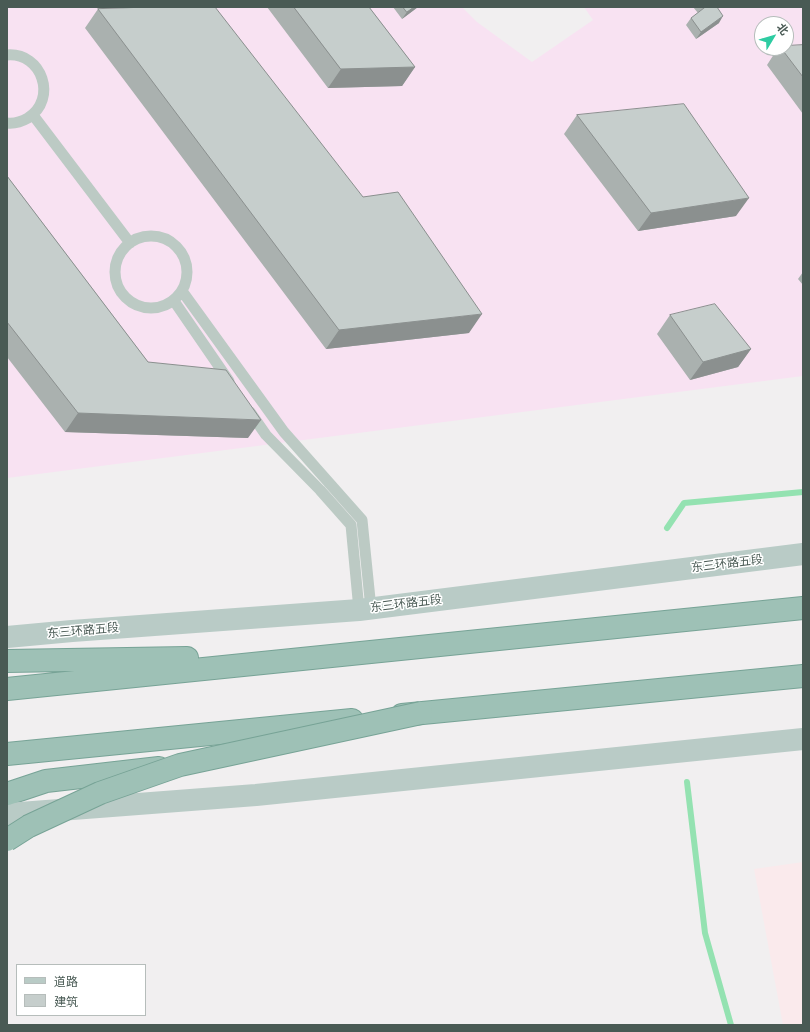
<!DOCTYPE html>
<html>
<head>
<meta charset="utf-8">
<style>
  body { margin:0 }
  #map { position:relative; width:810px; height:1032px; overflow:hidden; background:#f1eff0; font-family:"PT Sans Narrow","Noto Sans SC",sans-serif }
  canvas { display:block }
  .frame { position:absolute; inset:0; border:8px solid #495a54; pointer-events:none }
  .legend { position:absolute; left:16px; top:964px; width:130px; height:52px; box-sizing:border-box; background:#fff; border:1px solid #b6bdbb; margin:0; padding:5px 7px; list-style:none; font-size:12px; color:#495a54 }
  .legend li { display:flex; align-items:center; gap:8px; height:20px }
  .legend b { width:20px; border:1px solid #b6bdbb }
  .north { position:absolute; left:754px; top:16px; width:40px; height:40px; box-sizing:border-box; background:#fff; border:1px solid #b6bdbb; border-radius:50%; rotate:52deg; font-size:11px; font-weight:700; line-height:16px; text-align:center; color:#495a54 }
  .north::after { content:''; display:block; margin:auto; width:14px; height:18px; background:#2ecca2; clip-path:polygon(50% 0,100% 100%,50% 72%,0 100%) }
</style>
</head>
<body>
<div id="map">
<canvas width="810" height="1032"></canvas>
<div class="frame"></div>
<ul class="legend">
<li><b style="height:5px;background:#b9cbc6"></b>道路</li>
<li><b style="height:11px;background:#c6cecc"></b>建筑</li>
</ul>
<div class="north">北</div>
</div>
<script>
const ctx = document.querySelector('canvas').getContext('2d');
ctx.lineJoin = 'round';
function fillPath(path, color) { ctx.fillStyle = color; ctx.fill(path, 'evenodd'); }
function strokePath(path, color, width, dash) { ctx.strokeStyle = color; ctx.lineWidth = width; ctx.lineCap = dash ? 'butt' : 'round'; ctx.setLineDash(dash || []); ctx.stroke(path); }
function drawText(font, color, halo, rows, align = 'center') {
  ctx.font = font + ' "PT Sans Narrow","Noto Sans SC",sans-serif'; ctx.lineWidth = 3; ctx.setLineDash([]); ctx.textBaseline = 'middle'; ctx.strokeStyle = halo; ctx.fillStyle = color; for (const [text, x, y, turn = 0] of rows) {
    ctx.save(); ctx.translate(x, y); ctx.rotate((+turn || 0) * Math.PI / 180); ctx.textAlign = isNaN(turn) ? turn : align; if (halo) ctx.strokeText(text, 0, 0); ctx.fillText(text, 0, 0); ctx.restore();
  }
}
fillPath(new Path2D(`
  M803,862V1025H783L754,869Z`), '#faeaec');
fillPath(new Path2D(`
  M7,7H462L477,22L532,62L593,20L584,7H803V376L7,478ZM762,24H786V48H762Z`), '#f8e2f2');
strokePath(new Path2D(`
  M667,528L684,503L803,492
  M687,782L705,933L731,1025`), '#94e2b1', 6);
const trunk = new Path2D(`
  M7,661L187,658
  M7,689L803,608
  M402,715L803,676
  M7,754L352,720
  M7,794L46,781L159,768`);
strokePath(trunk, '#77a396', 24);
strokePath(new Path2D(`
  M7,55C42,52 58,99 28,118C21,122 15,124 7,123
  M33,115L130,243
  M115 272a36 36 0 1 1 72 0a36 36 0 1 1-72 0Z
  M182,291L284,432L362,520L371,609
  M174,301L229,381
  M250,412L266,435L320,490L351,525L359,610`), '#bccac4', 11);
strokePath(new Path2D(`
  M7,637L72,631L359,610L803,554
  M7,814L256,795L803,739`), '#b9cbc6', 22);
strokePath(trunk, '#9ec1b6', 22);
const trunkBridge = new Path2D(`
  M7,840L29,826L100,793L180,765L421,713`);
strokePath(trunkBridge, '#77a396', 24, []);
strokePath(trunkBridge, '#9ec1b6', 22);
fillPath(new Path2D(`
  M267,7H369L415,67L402,86L328,88Z
  M393,7H418L402,19Z
  M693,7H717L719,23L696,39L686,25L691,18L698,13Z
  M98,9L469,333L326,349L85,28Z
  M803,45V114L767,65L778,48H786Z
  M577,115L736,216L638,231L564,134Z
  M7,176L148,362L248,438L65,432L7,357Z
  M803,272V285L798,279Z
  M670,315L751,349L738,367L690,380L657,334Z`), '#aab1af');
fillPath(new Path2D(`
  M414,7H418L402,19L407,12Z
  M723,16L719,23L696,39L701,32Z
  M415,67L402,86L328,88L341,69Z
  M749,198L736,216L638,231L651,213Z
  M482,314L469,333L326,349L339,330Z
  M751,349L738,367L690,380L703,362Z
  M78,413L261,420L248,438L65,432Z`), '#8b908f');
const building = new Path2D(`
  M149,7H215L363,197L398,192L482,314L339,330L98,9Z
  M294,7H369L415,67L341,69Z
  M403,7H414L407,12Z
  M703,7H717L723,16L701,32L691,18L704,8Z
  M803,45V77L781,48H786V46Z
  M684,104L749,198L651,213L577,115Z
  M7,176L148,362L226,370L261,420L78,413L7,322Z
  M715,304L751,349L703,362L670,315Z`);
fillPath(building, '#c6cecc');
strokePath(building, '#8b908f', 1);
drawText('12px', '#495a54', '#fff', [
  ["东三环路五段",727,564,-7],
  ["东三环路五段",406,604,-7],
  ["东三环路五段",83,631,-5]
]);
</script>
</body>
</html>
